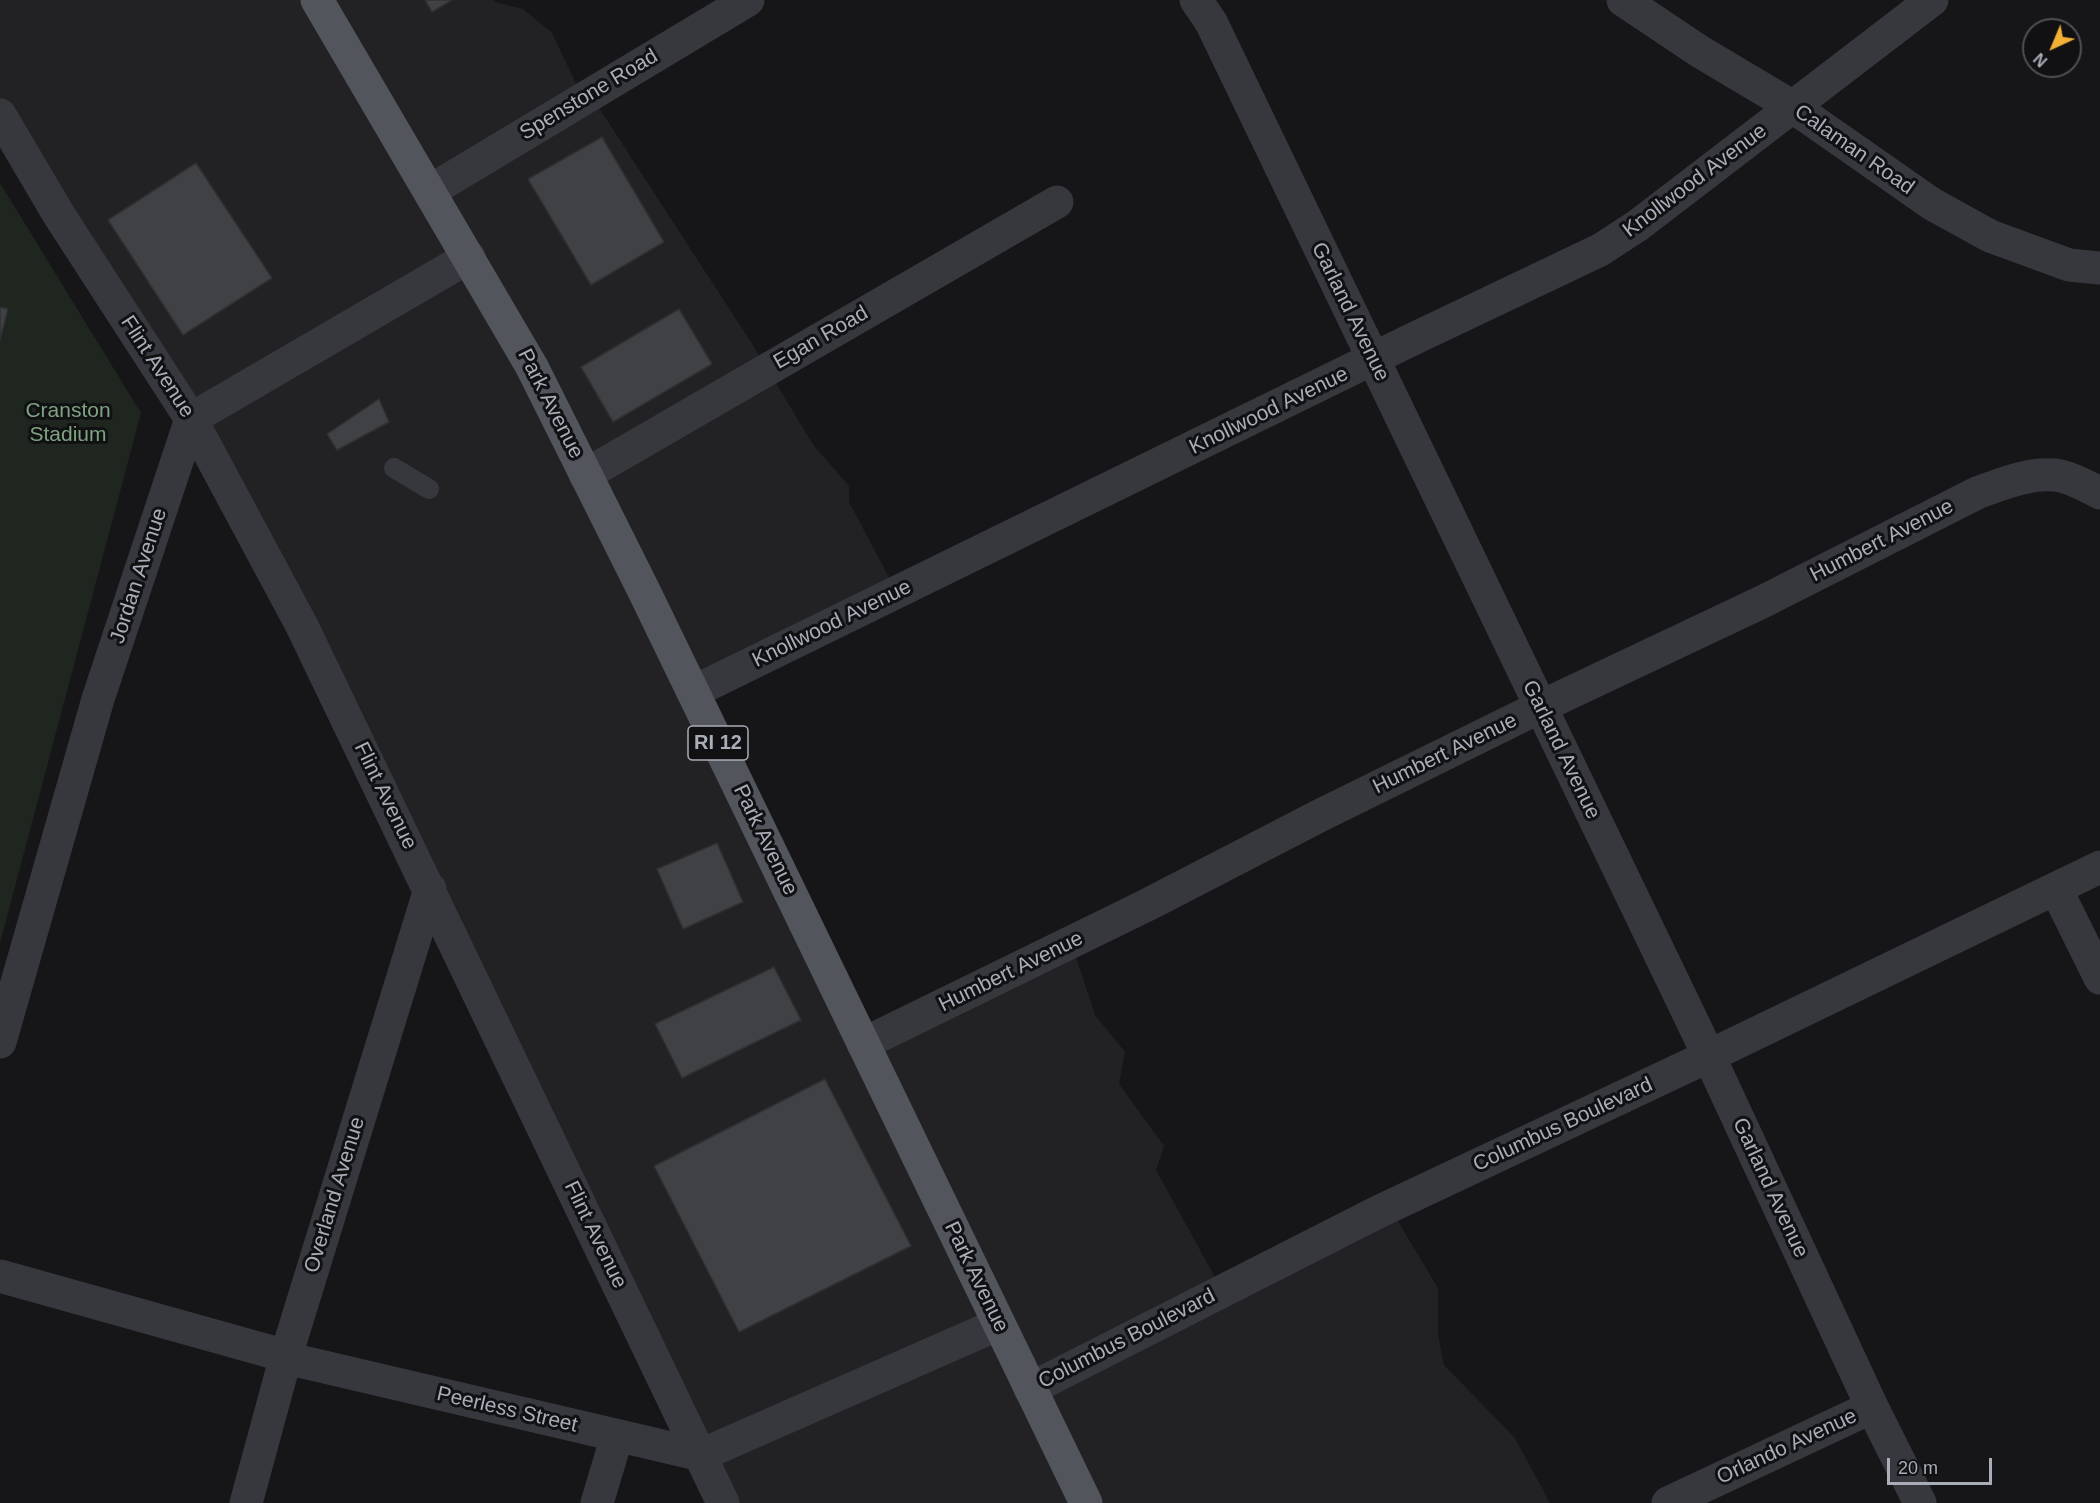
<!DOCTYPE html>
<html>
<head>
<meta charset="utf-8">
<style>
  body { margin:0 }
  #map { position:relative; width:2100px; height:1503px; overflow:hidden; background:#161618; font-family:Helvetica,sans-serif }
  canvas { display:block }
  .north { position:absolute; left:2022px; top:18px; width:60px; height:60px; box-sizing:border-box; background:#111113; border:2px solid #4d4f55; border-radius:50%; rotate:224deg; font-size:16px; font-weight:700; line-height:24px; text-align:center; color:#a8adb8 }
  .north::after { content:''; display:block; margin:auto; width:21px; height:27px; background:#f2b134; clip-path:polygon(50% 0,100% 100%,50% 72%,0 100%) }
  .scale { position:absolute; left:1887px; top:1458px; width:105px; height:27px; box-sizing:border-box; border:3px solid #a8adb8; border-top:0; padding-left:8px; font-size:18px; line-height:21px; white-space:nowrap; color:#a8adb8; -webkit-text-stroke:4px #111113; paint-order:stroke }
</style>
</head>
<body>
<div id="map">
<canvas width="2100" height="1503"></canvas>
<div class="north">N</div>
<div class="scale">20 m</div>
</div>
<script>
const ctx = document.querySelector('canvas').getContext('2d');
ctx.lineJoin = 'round';
function fillPath(path, color) { ctx.fillStyle = color; ctx.fill(path, 'evenodd'); }
function strokePath(path, color, width, dash) { ctx.strokeStyle = color; ctx.lineWidth = width; ctx.lineCap = dash ? 'butt' : 'round'; ctx.setLineDash(dash || []); ctx.stroke(path); }
function drawText(font, color, halo, rows, align = 'center') {
  ctx.font = font + ' Helvetica,sans-serif'; ctx.lineWidth = 6; ctx.setLineDash([]); ctx.textBaseline = 'middle'; ctx.strokeStyle = halo; ctx.fillStyle = color; for (const [text, x, y, turn = 0] of rows) {
    ctx.save(); ctx.translate(x, y); ctx.rotate((+turn || 0) * Math.PI / 180); ctx.textAlign = isNaN(turn) ? turn : align; if (halo) ctx.strokeText(text, 0, 0); ctx.fillText(text, 0, 0); ctx.restore();
  }
}
fillPath(new Path2D(`
  M0,0H493L495,2L523,9L552,33L580,92L594,100L754,347L814,446L849,486V502L892,583L697,694L870,1038L1072,945L1095,1015L1125,1052L1119,1084L1164,1146L1156,1170L1217,1281L1390,1208L1438,1288V1335L1444,1365L1515,1438L1550,1503H720L306,637L0,124Z`), '#222225');
fillPath(new Path2D(`
  M0,183L141,413L0,943Z`), '#1e261f');
const building = new Path2D(`
  M425,0H452L432,12Z
  M602,137L664,242L591,285L528,179Z
  M196,163L272,278L183,335L108,220Z
  M0,307L8,309L0,340Z
  M679,309L712,364L613,422L581,367Z
  M379,399L389,422L337,450L327,434Z
  M717,843L743,902L683,929L657,869Z
  M774,967L801,1020L682,1078L655,1024Z
  M825,1079L911,1246L739,1332L654,1166Z`);
fillPath(building, '#404145');
strokePath(building, '#303034', 1.5);
strokePath(new Path2D(`
  M394,468L429,489`), '#37383d', 20);
strokePath(new Path2D(`
  M1196,0L1211,22L1709,1056L1872,1407L1920,1503
  M1623,0L1699,51L1793,107L1932,204L1990,236L2069,265L2100,268
  M0,115L59,215L191,419L302,626L723,1503
  M430,191L748,0
  M585,475L1057,202
  M693,692L1411,340L1600,250L1637,226L1932,0
  M2056,889L2100,978
  M0,1042L98,699L191,419L469,257
  M863,1044L1149,904L1319,816L1540,707L1762,602L1979,492C2005,483 2033,471 2061,476C2074,479 2088,487 2100,493
  M0,1276L286,1356L303,1362L701,1455L999,1324
  M1030,1389L1378,1212L1709,1056L2100,867
  M246,1503L286,1356L430,889
  M597,1503L617,1436
  M1668,1503L1872,1407`), '#37383d', 33);
strokePath(new Path2D(`
  M317,0L532,367L644,591L1086,1503`), '#53555c', 33);
for (const [x, y, w] of [
  [718,743,60]
]) { const box = new Path2D(); box.roundRect(x - w / 2, y - 17, w, 34, 4.5); ctx.fillStyle = '#111113'; ctx.fill(box); strokePath(box, '#a8adb8', 1.5); }
drawText('bold 20px', '#a8adb8', null, [
  ["RI 12",718,743]
]);
drawText('21px', '#a8adb8', '#111113', [
  ["Spenstone Road",589,95,-31],
  ["Calaman Road",1854,150,35],
  ["Knollwood Avenue",1695,181,-37],
  ["Garland Avenue",1350,312,64],
  ["Egan Road",821,338,-30],
  ["Flint Avenue",157,367,57],
  ["Park Avenue",550,404,63],
  ["Knollwood Avenue",1269,411,-26],
  ["Humbert Avenue",1882,541,-27],
  ["Jordan Avenue",139,576,-72],
  ["Knollwood Avenue",832,624,-26],
  ["Garland Avenue",1561,750,64],
  ["Humbert Avenue",1445,754,-26],
  ["Flint Avenue",385,796,64],
  ["Park Avenue",765,840,64],
  ["Humbert Avenue",1011,972,-26],
  ["Columbus Boulevard",1563,1125,-25],
  ["Garland Avenue",1770,1188,65],
  ["Overland Avenue",335,1195,-73],
  ["Flint Avenue",595,1235,64],
  ["Park Avenue",976,1277,64],
  ["Columbus Boulevard",1127,1339,-27],
  ["Peerless Street",507,1410,13],
  ["Orlando Avenue",1787,1447,-25]
]);
drawText('21px', '#7fa381', '#111113', [
  ["Cranston",68,411],
  ["Stadium",68,435]
]);
</script>
</body>
</html>
